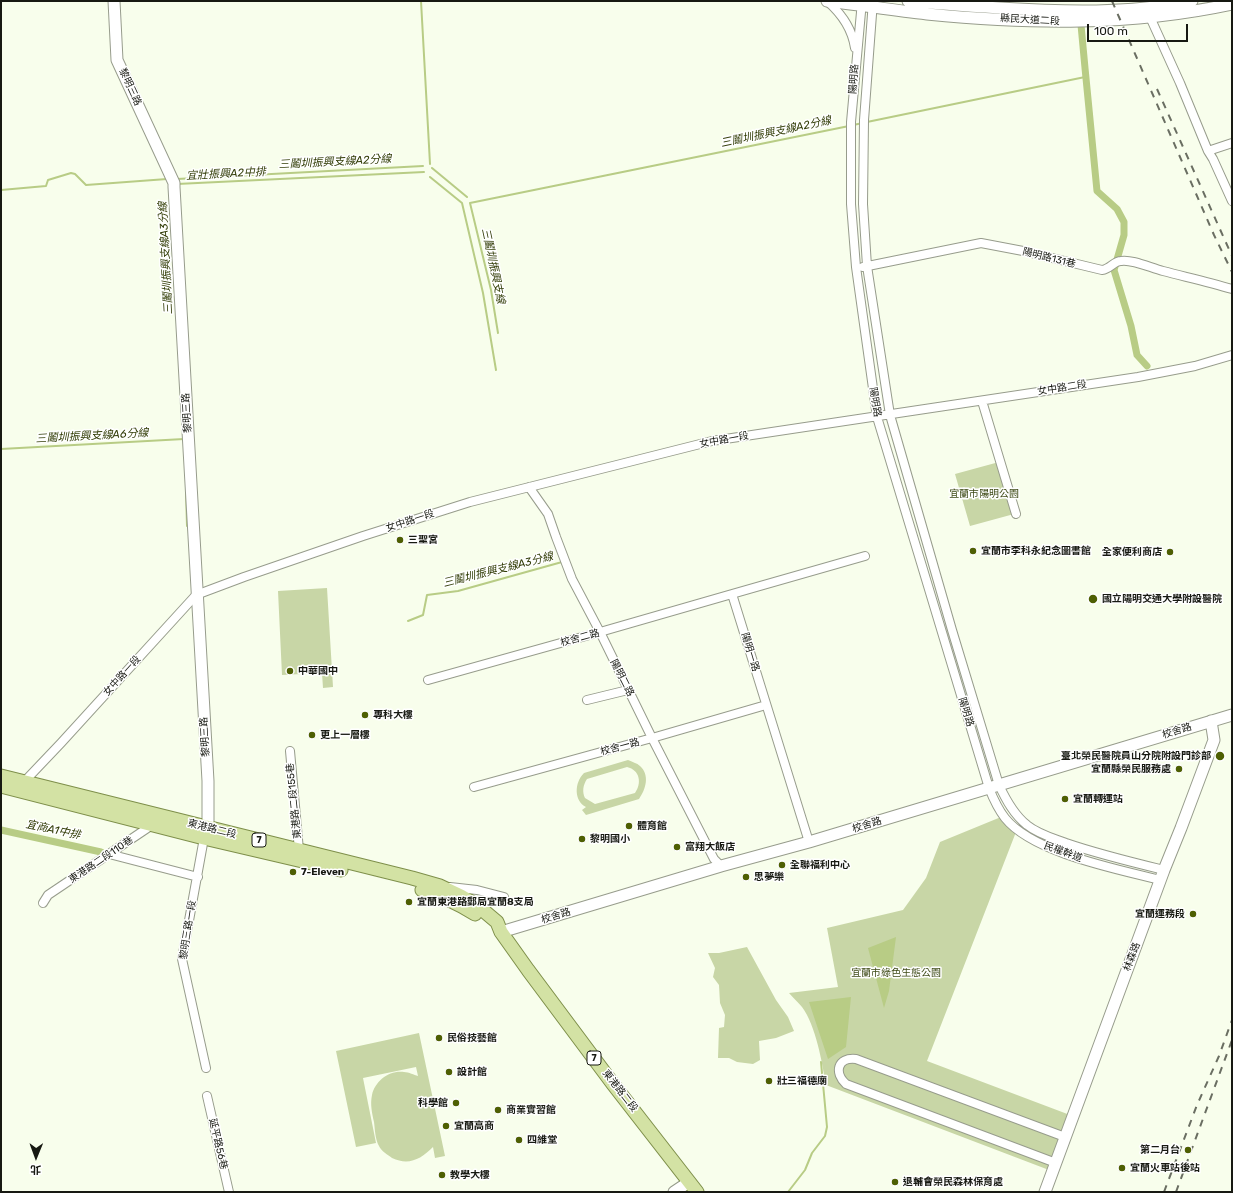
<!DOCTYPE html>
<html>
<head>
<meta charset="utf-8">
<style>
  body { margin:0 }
  #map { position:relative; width:1233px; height:1193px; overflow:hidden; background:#f8feec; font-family:Rubik,"Noto Sans TC",sans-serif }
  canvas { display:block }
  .frame { position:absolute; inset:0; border:2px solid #171912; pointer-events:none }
  .north { position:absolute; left:16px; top:1137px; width:40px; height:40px; -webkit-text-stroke:3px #fff; paint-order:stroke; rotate:181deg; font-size:11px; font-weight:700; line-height:16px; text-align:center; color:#171912 }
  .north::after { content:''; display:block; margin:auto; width:14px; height:18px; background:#171912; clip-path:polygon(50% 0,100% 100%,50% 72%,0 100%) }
  .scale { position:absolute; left:1087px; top:24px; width:101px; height:18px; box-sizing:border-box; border:2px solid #171912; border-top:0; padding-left:5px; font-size:12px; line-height:14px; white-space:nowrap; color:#171912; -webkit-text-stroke:3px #fff; paint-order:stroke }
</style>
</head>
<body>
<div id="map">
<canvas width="1233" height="1193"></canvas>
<div class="frame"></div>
<div class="north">北</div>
<div class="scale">100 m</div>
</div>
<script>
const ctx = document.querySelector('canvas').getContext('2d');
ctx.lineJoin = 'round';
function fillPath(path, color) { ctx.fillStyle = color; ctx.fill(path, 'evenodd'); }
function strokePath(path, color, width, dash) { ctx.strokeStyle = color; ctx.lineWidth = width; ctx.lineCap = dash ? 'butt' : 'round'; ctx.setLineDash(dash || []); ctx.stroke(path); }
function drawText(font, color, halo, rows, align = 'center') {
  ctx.font = font + ' Rubik,"Noto Sans TC",sans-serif'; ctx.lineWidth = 3; ctx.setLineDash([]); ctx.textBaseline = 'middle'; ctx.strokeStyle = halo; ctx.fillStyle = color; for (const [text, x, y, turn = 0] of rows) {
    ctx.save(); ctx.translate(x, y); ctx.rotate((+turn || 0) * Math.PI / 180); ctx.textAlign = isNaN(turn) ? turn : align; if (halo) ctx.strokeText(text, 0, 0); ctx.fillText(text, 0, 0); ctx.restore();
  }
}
fillPath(new Path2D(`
  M999,462L1014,514L970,526L955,474Z
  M327,588L333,687L323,688L322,673L282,675L278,591Z
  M628,760C632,762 637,763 640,766C650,775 646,789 639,799L586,815L582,810L586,807C574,801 574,783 584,773ZM627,767C640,770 642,783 635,793L595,804L585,798C582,792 583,785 587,779Z
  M1001,817L1016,832L927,1061L1070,1115L1049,1170L826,1085C822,1062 816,1026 802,1007C798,1002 793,998 789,993L838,987L827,928L903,910L926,878L940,842Z
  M747,947L776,1000L788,1017L794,1031L776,1038L759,1041L760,1060L753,1064L737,1062L729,1058H718L719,1028L724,1027L725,1015L720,1003L719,985L713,977L715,968L708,953H719Z
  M419,1033L445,1156L435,1158L433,1147C421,1159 409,1166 392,1158C388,1155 381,1151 379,1146C375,1139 375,1129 374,1122C372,1113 370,1104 372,1095C375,1081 389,1070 404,1072C409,1072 414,1075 418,1076L416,1067L363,1078L376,1143L356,1147L336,1051Z`), '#c8d6a6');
fillPath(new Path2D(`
  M896,937L889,991L884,1008L868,948Z
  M851,997L846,1047L828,1059L809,1002Z`), '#b8cc85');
strokePath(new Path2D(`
  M421,1L430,164
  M867,122L1085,77
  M853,125L863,123
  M432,168L467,197
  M430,177L462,203L483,293L496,370
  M177,179L423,166
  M177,184L424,172
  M1,190L46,186L48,180L71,173L75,174L86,185L167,179
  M498,333L491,290L470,203L849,126
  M1,449L184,439
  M186,491L187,526H189
  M408,621L423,615L427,595L458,591L562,562
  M788,1192L805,1170L812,1153L825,1136L827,1127L821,1062`), '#b8cc85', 2);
strokePath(new Path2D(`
  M1081,25L1085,68L1097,191L1117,209L1124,222V235L1114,270L1131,326L1137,355L1147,366
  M1,830L101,852`), '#b8cc85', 7);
const street = new Path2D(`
  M827,1C842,14 852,28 855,48
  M862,1L851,122V204L856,267L877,417L989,788C993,798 998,809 1005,818C1033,853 1117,869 1160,880
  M873,1L864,120L863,204L867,266L890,415L952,630L999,785C1006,800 1014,815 1027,825C1038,834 1053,838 1066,843C1098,854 1131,862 1164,870
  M1150,17L1180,83L1208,151
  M1232,143L1208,151L1213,159L1232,201
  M863,267L981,243L1023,251L1102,270C1110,269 1114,261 1121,261C1132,259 1151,268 1163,271C1186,277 1209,282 1232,289
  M982,401L1016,514
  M529,487L548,514L556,537L572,579L600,632L652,738L714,859L721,866
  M428,680L600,632L732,594
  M587,700L628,690
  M290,751L299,850
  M22,784L61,743L196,595L244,577L363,536L470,502L712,441L1138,377L1195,366L1232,355
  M474,787L652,738L766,705
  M204,838L182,959L206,1068
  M809,842L732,594L865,556
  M109,854L198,877
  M450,887L477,890L504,897
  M43,903L48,895L152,825L153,823
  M207,1096L229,1192
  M1056,1163L846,1084C834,1073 837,1057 856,1059L1065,1137`);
const secondary = new Path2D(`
  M114,1L117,60L174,183V187L208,781V828L206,834
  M827,1C860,5 893,10 927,14C1031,24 1129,26 1232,4
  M908,1C939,4 969,6 1000,8C1064,12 1129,14 1192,1
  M501,932L721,866L809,842L1232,715
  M674,1192L689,1182
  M1045,1192L1164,870L1181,828L1214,740L1211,721`);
const primary = new Path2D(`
  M1,776L412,878L440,886L461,896L478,906L497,922L501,932L528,970L613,1084L697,1192
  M1,786L204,838L341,870
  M422,890C441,895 459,904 475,914`);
strokePath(street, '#979c8c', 10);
strokePath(secondary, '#979c8c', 13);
strokePath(primary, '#7e8f4a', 15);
strokePath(street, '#fff', 8);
strokePath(secondary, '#fff', 11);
strokePath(primary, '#d3e2a4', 13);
strokePath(new Path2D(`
  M1112,1L1214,235L1232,272
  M1157,89L1232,256
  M1164,1192L1197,1105L1219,1056L1232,1020
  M1176,1192L1232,1040`), '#6a6e62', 2, [7, 7]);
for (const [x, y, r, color] of [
  [400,540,4,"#4e5f03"],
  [973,551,4,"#4e5f03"],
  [1170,552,4,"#4e5f03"],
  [1093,599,5,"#4e5f03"],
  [290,671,4,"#4e5f03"],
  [365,715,4,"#4e5f03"],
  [312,735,4,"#4e5f03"],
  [1220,756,5,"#4e5f03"],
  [1179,769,4,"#4e5f03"],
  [1065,799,4,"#4e5f03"],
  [629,826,4,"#4e5f03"],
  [582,839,4,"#4e5f03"],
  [677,847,4,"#4e5f03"],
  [782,865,4,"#4e5f03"],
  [293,872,4,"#4e5f03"],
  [746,877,4,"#4e5f03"],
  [409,902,4,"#4e5f03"],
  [1193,914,4,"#4e5f03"],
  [439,1038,4,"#4e5f03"],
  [449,1072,4,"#4e5f03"],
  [769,1081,4,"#4e5f03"],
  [456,1103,4,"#4e5f03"],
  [498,1110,4,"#4e5f03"],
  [446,1126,4,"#4e5f03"],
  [519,1140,4,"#4e5f03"],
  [1188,1150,4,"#4e5f03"],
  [1122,1168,4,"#4e5f03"],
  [442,1175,4,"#4e5f03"],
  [895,1182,4,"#4e5f03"]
]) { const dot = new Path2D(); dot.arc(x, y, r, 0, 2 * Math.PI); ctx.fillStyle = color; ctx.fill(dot); strokePath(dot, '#fff', 1.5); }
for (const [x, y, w] of [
  [259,840,14],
  [594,1058,14]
]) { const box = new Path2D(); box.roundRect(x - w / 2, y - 7, w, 14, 3); ctx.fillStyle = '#fff'; ctx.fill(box); strokePath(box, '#171912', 1); }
drawText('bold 9px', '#171912', null, [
  ["7",259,840],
  ["7",594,1058]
]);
drawText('10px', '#171912', '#fff', [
  ["縣民大道二段",1030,20,3],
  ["陽明路",854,79,-86],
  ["黎明三路",130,87,65],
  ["陽明路131巷",1049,258,14],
  ["女中路二段",1062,388,-9],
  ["陽明路",875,402,81],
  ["黎明三路",187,413,-93],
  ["女中路一段",724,440,-10],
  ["女中路一段",410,521,-18],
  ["校舍二路",580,638,-15],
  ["陽明一路",750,652,73],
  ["女中路一段",122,676,-48],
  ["陽明二路",622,678,63],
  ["陽明路",966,712,73],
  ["校舍路",1177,731,-17],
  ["黎明三路",205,737,-93],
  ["校舍一路",620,747,-15],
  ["東港路二段155巷",294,801,-96],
  ["校舍路",867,825,-17],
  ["東港路二段",212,829,14],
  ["民權幹道",1063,852,20],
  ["東港路二段110巷",101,860,-34],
  ["校舍路",556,916,-17],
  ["黎明三路一段",188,930,-81],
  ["林森路",1132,957,-70],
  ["東港路二段",620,1091,52],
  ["延平路56巷",218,1144,77]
]);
drawText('10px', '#3e4a16', '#fff', [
  ["宜蘭市陽明公園",984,494],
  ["宜蘭市綠色生態公園",896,973]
]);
drawText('bold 10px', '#171912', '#fff', [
  ["三聖宮",408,540],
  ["宜蘭市李科永紀念圖書館",981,551],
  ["全家便利商店",1162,552,"right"],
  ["國立陽明交通大學附設醫院",1102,599],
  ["中華國中",298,671],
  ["專科大樓",373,715],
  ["更上一層樓",320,735],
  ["臺北榮民醫院員山分院附設門診部",1211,756,"right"],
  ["宜蘭縣榮民服務處",1171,769,"right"],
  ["宜蘭轉運站",1073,799],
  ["體育館",637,826],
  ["黎明國小",590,839],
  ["富翔大飯店",685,847],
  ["全聯福利中心",790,865],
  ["7-Eleven",301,872],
  ["思夢樂",754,877],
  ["宜蘭東港路郵局宜蘭8支局",417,902],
  ["宜蘭運務段",1185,914,"right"],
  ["民俗技藝館",447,1038],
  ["設計館",457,1072],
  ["壯三福德廟",777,1081],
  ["科學館",448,1103,"right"],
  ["商業實習館",506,1110],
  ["宜蘭高商",454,1126],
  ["四維堂",527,1140],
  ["第二月台",1180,1150,"right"],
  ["宜蘭火車站後站",1130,1168],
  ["教學大樓",450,1175],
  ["退輔會榮民森林保育處",903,1182]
], 'left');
drawText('italic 11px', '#333e08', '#fff', [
  ["三鬮圳振興支線A2分線",776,132,-12],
  ["三鬮圳振興支線A2分線",335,162,-3],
  ["宜壯振興A2中排",226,174,-3],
  ["三鬮圳振興支線A3分線",166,258,-93],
  ["三鬮圳振興支線",493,266,78],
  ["三鬮圳振興支線A6分線",92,436,-3],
  ["三鬮圳振興支線A3分線",498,570,-14],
  ["宜商A1中排",53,830,12]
]);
</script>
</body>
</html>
